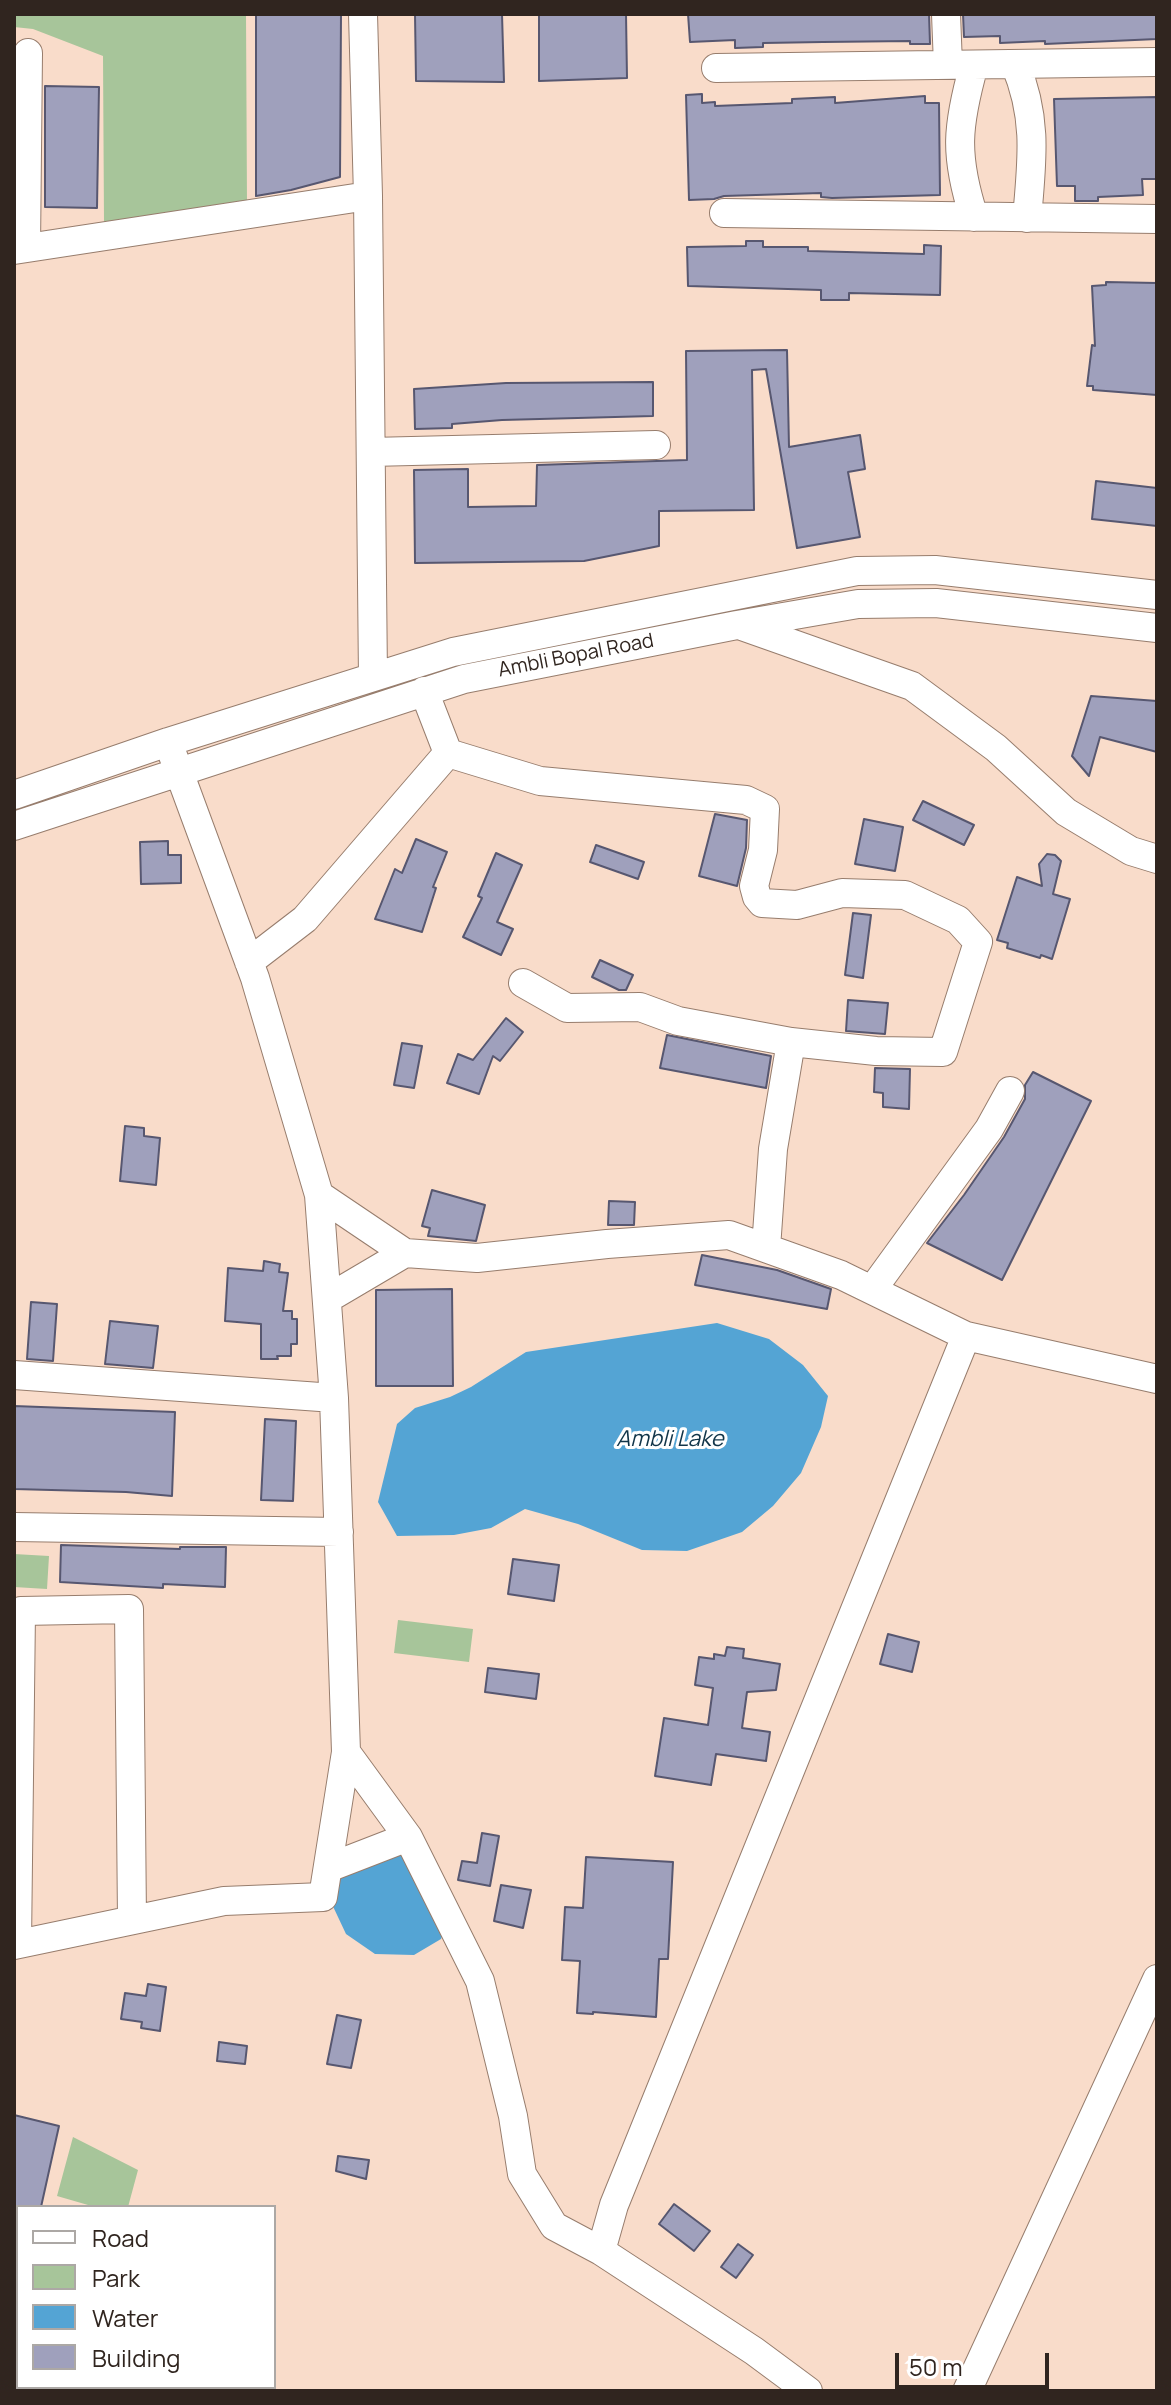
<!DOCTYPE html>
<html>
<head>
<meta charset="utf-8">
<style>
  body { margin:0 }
  #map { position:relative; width:1171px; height:2405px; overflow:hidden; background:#f9dcca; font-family:Manrope,sans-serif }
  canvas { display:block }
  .frame { position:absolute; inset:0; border:16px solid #30251f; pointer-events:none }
  .legend { position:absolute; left:16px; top:2205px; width:260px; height:184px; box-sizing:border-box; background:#fff; border:2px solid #aca8a5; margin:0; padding:10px 14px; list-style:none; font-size:24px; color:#30251f }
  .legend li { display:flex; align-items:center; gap:16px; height:40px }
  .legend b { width:40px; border:2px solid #aca8a5 }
  .scale { position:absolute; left:895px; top:2353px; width:154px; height:36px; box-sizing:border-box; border:4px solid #30251f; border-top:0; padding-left:10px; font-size:24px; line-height:28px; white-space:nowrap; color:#30251f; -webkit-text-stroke:6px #fff; paint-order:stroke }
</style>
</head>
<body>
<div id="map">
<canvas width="1171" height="2405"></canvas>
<div class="frame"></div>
<ul class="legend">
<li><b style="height:10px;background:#fff"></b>Road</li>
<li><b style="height:22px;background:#a7c59a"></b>Park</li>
<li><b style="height:22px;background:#54a4d4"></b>Water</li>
<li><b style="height:22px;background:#9fa0bc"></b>Building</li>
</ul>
<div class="scale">50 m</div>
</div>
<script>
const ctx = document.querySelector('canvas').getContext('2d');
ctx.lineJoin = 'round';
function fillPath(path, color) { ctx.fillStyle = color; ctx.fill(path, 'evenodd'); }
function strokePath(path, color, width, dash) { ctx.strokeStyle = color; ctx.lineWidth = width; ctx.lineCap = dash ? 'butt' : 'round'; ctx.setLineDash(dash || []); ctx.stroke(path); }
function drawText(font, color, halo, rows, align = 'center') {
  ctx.font = font + ' Manrope,sans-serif'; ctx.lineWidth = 6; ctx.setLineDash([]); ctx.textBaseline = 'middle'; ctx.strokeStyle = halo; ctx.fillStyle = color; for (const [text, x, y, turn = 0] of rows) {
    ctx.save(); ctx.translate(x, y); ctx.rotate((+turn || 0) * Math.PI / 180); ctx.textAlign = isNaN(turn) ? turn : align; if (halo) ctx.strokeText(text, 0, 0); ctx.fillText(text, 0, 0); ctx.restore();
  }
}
fillPath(new Path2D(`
  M14,14H246L247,205L104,222L103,56L33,29L14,27Z
  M14,1554L49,1556L47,1589L14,1587Z
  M398,1620L473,1629L469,1662L394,1653Z
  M73,2137L138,2170L128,2207H95L57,2196Z`), '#a7c59a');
fillPath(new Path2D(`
  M717,1323L769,1339L803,1365L828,1396L821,1427L801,1473L773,1506L742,1532L687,1551L642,1550L578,1524L525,1509L491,1528L454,1535L397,1536L378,1502L397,1424L415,1408L450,1397L471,1387L526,1352Z
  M383,1849L414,1855L448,1920L441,1939L414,1955L375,1954L346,1934L330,1900L345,1866Z`), '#54a4d4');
const building = new Path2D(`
  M256,14H341L340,177L291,190L256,196Z
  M415,14H502L504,82L416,81Z
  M539,14H626L627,78L539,81Z
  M688,14H929L930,44H910V41L823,42L763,43V47L735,48V40L690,42Z
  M963,14H1157V39L1045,44V41L1000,43V36L964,37Z
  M45,86L99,87L97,208L45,207Z
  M702,94V103L715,102V106L792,103V99L835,97V103L925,96V103H939L940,195L832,198L821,197V193L724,196L714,199L689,200L686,95Z
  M1157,97V179H1142L1143,195L1098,197V201H1075V186H1057L1054,99Z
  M746,241H763V247H808V251L924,254V245L941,246L940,295L849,293V300H821V290L688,286L687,247L746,246Z
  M1106,282L1157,283V395L1093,390V386H1087L1092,345L1095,346L1092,286L1106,285Z
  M787,350L789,447L860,435L865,469L848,472L860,537L797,548L766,369L752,370L754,510L659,511V546L584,561L415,563L414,470L468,469V507L536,506L537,465L687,460L686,351Z
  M653,382V416L502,420L452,424V428L415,429L414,389L506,383Z
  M1096,481L1157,488V526L1092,519Z
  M1091,696L1157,701V752L1100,737L1089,776L1072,756Z
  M923,801L974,825L964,845L913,820Z
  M715,814L747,820L746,848L737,886L699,876Z
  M864,819L903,827L895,871L855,864Z
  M416,839L447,852L433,887L436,888L422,932L375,919L395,869L402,873Z
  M168,841V855H181V883L141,884L140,842Z
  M596,845L644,862L638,879L590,862Z
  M496,853L522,865L497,922L513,929L501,955L463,937L482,898L478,896Z
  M1047,854L1055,855L1061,861L1053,894L1070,899L1052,959L1041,955L1040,958L1007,948L1008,943L997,940L1017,877L1042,886L1039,864Z
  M853,913L871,915L863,978L845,975Z
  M600,960L633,975L626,990H619L592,977Z
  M848,1000L888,1003L885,1034L846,1031Z
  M506,1018L523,1032L500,1061L493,1056L479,1094L447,1083L458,1054L473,1060Z
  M667,1035L771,1056L766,1088L660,1068Z
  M402,1043L422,1046L414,1088L394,1085Z
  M875,1068L910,1069L909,1109L883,1107V1093L874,1092Z
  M1033,1072L1091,1101L1002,1280L927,1243L964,1195L1004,1137L1025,1099V1085Z
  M125,1126L144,1128V1136L160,1138L156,1185L120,1181Z
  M432,1190L485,1205L476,1241L428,1236L430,1228L422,1226Z
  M609,1201L635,1202L634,1225H608Z
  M702,1255L777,1270L831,1289L827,1309L695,1285Z
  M264,1261L280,1264L279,1272L288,1273L283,1311H292V1319H297V1344H291V1356H277L278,1359H261V1324L225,1321L228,1268L263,1271Z
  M452,1289L453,1386H376V1290Z
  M31,1302L57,1304L53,1361L27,1359Z
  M110,1321L158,1326L153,1368L105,1364Z
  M14,1406L175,1412L172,1496L126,1492L14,1489Z
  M265,1419L296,1421L293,1501L261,1500Z
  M61,1545L180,1549V1547H226L225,1587L163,1584V1588L60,1582Z
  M513,1559L559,1565L554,1601L508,1594Z
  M888,1634L919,1642L912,1672L880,1664Z
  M727,1647L744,1649L743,1658L780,1664L776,1690L747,1692L742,1728L770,1732L766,1761L716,1754L711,1785L655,1776L664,1718L708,1725L713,1688L695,1685L699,1657L714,1659V1654L725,1656Z
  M488,1668L539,1674L536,1699L485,1692Z
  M482,1833L499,1836L490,1886L458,1880L462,1861L477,1863Z
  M586,1857L673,1862L668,1959H659L656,2017L593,2012V2014L577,2013L580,1961L562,1960L565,1907L583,1908Z
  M501,1885L531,1890L523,1928L494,1921Z
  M148,1984L166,1987L160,2031L141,2028L142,2022L121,2019L125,1993L146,1996Z
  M337,2015L361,2020L351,2068L327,2064Z
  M219,2042L247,2046L245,2064L217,2061Z
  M14,2115L59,2126L41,2207H14Z
  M338,2156L369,2160L366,2179L336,2171Z
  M674,2204L710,2231L694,2251L659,2224Z
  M738,2244L753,2255L736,2278L721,2267Z`);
fillPath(building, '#9fa0bc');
strokePath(building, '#575770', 2);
const minor = new Path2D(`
  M363,14L368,196L373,677
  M946,14L948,65
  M1015,64C1038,118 1032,161 1027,218
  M716,68L1157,62
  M724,213L1157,219
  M974,217C954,155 957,126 974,65
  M26,248L28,53
  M14,250L368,196
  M371,452L656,445
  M742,626L912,686L996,748L1066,812L1131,851L1157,859
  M424,691L448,753L540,781L746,800L765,809L763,850L754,886L757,897L762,903L797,905L842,893L905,895L958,920L978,942L943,1052L876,1051L791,1042L678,1021L640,1007L567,1008L523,983
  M14,795L168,742L453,652L857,571L935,570L1157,595
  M14,826L464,679L737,625L858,604L936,603L1157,628
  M249,962L305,919L448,753
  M319,1195L405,1253L327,1299
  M766,1248L773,1149L791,1042
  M405,1253L477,1258L607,1244L729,1235L841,1275L966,1336L1157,1379
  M872,1290L989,1129L1010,1091
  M14,1375L334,1398
  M14,1527L339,1532
  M346,1752L408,1837L480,1981L513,2116L522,2174L554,2226L601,2251L754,2351L808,2391
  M328,1868L408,1837
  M17,1944L21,1611L129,1609L132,1920
  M14,1945L224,1901L323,1897L346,1752L334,1398L319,1195L255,978L168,742
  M601,2251L614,2205L966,1336
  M967,2391L1157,1979`);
strokePath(minor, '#977d6d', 30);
strokePath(minor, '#fff', 28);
drawText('20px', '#30251f', '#fff', [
  ["Ambli Bopal Road",576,656,-11]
]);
drawText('italic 22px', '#113549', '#fff', [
  ["Ambli Lake",670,1440]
]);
</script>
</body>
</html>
